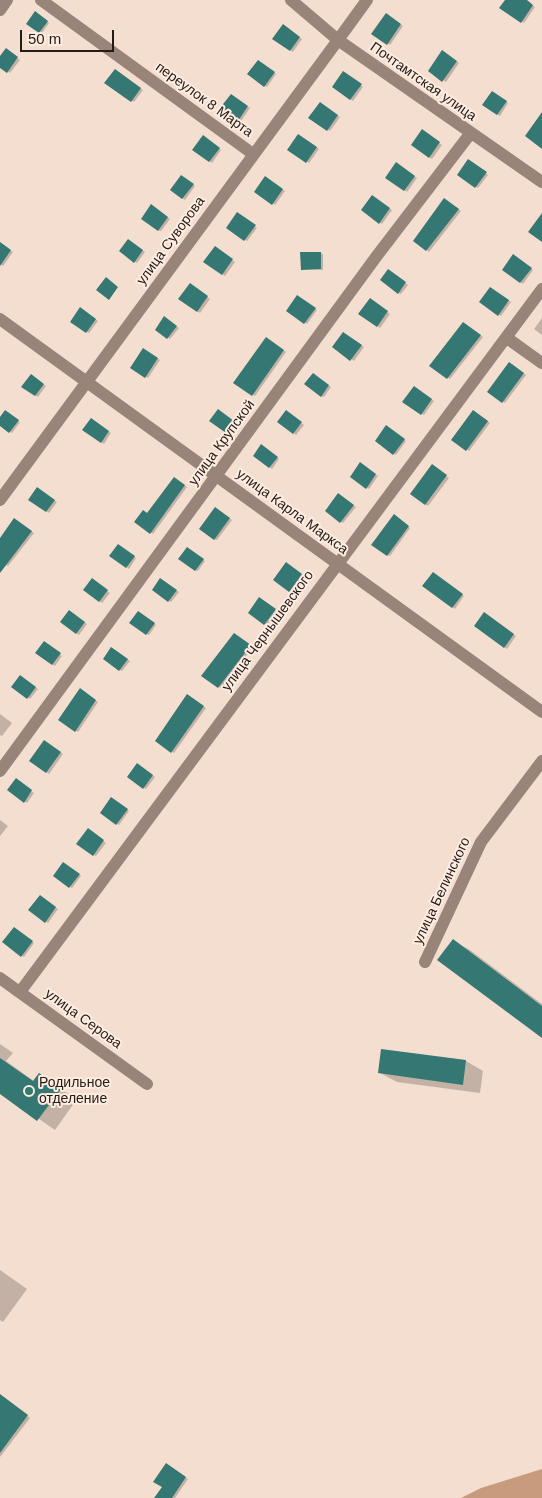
<!DOCTYPE html>
<html>
<head>
<meta charset="utf-8">
<style>
  body { margin:0 }
  #map { position:relative; width:542px; height:1498px; overflow:hidden; background:#f4ded0; font-family:Helvetica,sans-serif }
  canvas { display:block }
  .scale { position:absolute; left:20px; top:30px; width:94px; height:22px; box-sizing:border-box; border:2px solid #231b16; border-top:0; padding-left:6px; font-size:15px; line-height:18px; white-space:nowrap; color:#231b16; -webkit-text-stroke:4px #feece1; paint-order:stroke }
</style>
</head>
<body>
<div id="map">
<canvas width="542" height="1498"></canvas>
<div class="scale">50 m</div>
</div>
<script>
const ctx = document.querySelector('canvas').getContext('2d');
ctx.lineJoin = 'round';
function fillPath(path, color) { ctx.fillStyle = color; ctx.fill(path, 'evenodd'); }
function strokePath(path, color, width, dash) { ctx.strokeStyle = color; ctx.lineWidth = width; ctx.lineCap = dash ? 'butt' : 'round'; ctx.setLineDash(dash || []); ctx.stroke(path); }
function drawText(font, color, halo, rows, align = 'center') {
  ctx.font = font + ' Helvetica,sans-serif'; ctx.lineWidth = 4; ctx.setLineDash([]); ctx.textBaseline = 'middle'; ctx.strokeStyle = halo; ctx.fillStyle = color; for (const [text, x, y, turn = 0] of rows) {
    ctx.save(); ctx.translate(x, y); ctx.rotate((+turn || 0) * Math.PI / 180); ctx.textAlign = isNaN(turn) ? turn : align; if (halo) ctx.strokeText(text, 0, 0); ctx.fillText(text, 0, 0); ctx.restore();
  }
}
fillPath(new Path2D(`
  M542,1469V1498H461L481,1488Z`), '#c89b7d');
fillPath(new Path2D(`
  M506,0H525L535,7L524,23L501,7Z
  M35,13L49,23L42,33L28,23Z
  M387,14L403,26L390,45L373,34Z
  M286,27L302,39L293,52L274,39Z
  M6,50L20,60L10,73L0,66V59Z
  M443,51L459,63L446,82L429,71Z
  M260,63L276,74L267,87L265,86Z
  M117,72L143,90L134,102L106,82Z
  M344,73L363,87L353,101L334,87Z
  M493,92L508,103L500,116L484,105Z
  M234,97L250,108L241,121L238,120Z
  M320,104L340,117L330,131L310,117Z
  M422,131L442,145L432,159L412,145Z
  M299,135L319,149L309,163L289,149Z
  M205,138L221,150L212,163L194,149Z
  M469,161L488,175L478,188L459,175Z
  M397,164L417,178L407,192L387,178Z
  M181,176L195,186L185,200L171,190Z
  M268,179L285,191L275,205L255,191Z
  M372,196L392,210L382,224L362,210Z
  M447,201L461,211L429,252L414,240Z
  M154,207L170,219L161,231L158,230Z
  M237,214L257,228L247,241L227,228Z
  M128,240L145,252L137,263L120,251Z
  M0,243L13,252L3,266L0,264Z
  M215,248L235,262L225,276L205,262Z
  M320,253L323,254V270L302,269Z
  M513,256L533,270L523,284L503,270Z
  M391,272L408,285L401,294L398,293Z
  M190,285L210,299L200,313L180,299Z
  M491,288L511,302L501,316L481,302Z
  M298,297L317,310L307,324L288,310Z
  M370,300L390,314L380,328L360,314Z
  M81,309L98,321L89,333L72,322Z
  M165,318L179,328L170,339L156,329Z
  M542,318V335L534,329Z
  M463,324L483,337L450,379L430,366Z
  M344,333L364,347L354,361L334,347Z
  M266,338L286,352L255,396L235,382Z
  M144,350L160,360L148,378L132,367Z
  M512,364L526,375L505,403L503,402Z
  M31,375L46,386L38,397L23,386Z
  M316,376L331,387L324,397L321,396Z
  M414,388L434,401L424,415L404,402Z
  M5,412L20,422L12,433L0,424V419Z
  M221,412L236,423L229,433L226,432Z
  M288,413L304,425L296,435L279,422Z
  M476,413L490,423L469,451L452,439Z
  M91,420L111,433L104,444L84,430Z
  M387,427L406,441L396,455L377,441Z
  M264,447L279,459L272,469L254,456Z
  M361,464L378,476L369,489L352,477Z
  M434,467L449,478L428,506L425,504Z
  M177,480L187,487L153,534L136,522L147,514Z
  M37,489L57,502L49,513L30,499Z
  M341,496L356,507L343,523L326,511Z
  M218,510L232,520L217,540L214,539Z
  M396,517L410,528L390,556L387,555Z
  M15,520L34,533L8,566L6,565L0,572V541Z
  M121,547L136,558L129,569L127,567Z
  M187,548L205,561L198,571L195,570Z
  M289,565L304,576L292,592L289,591Z
  M435,575L464,596L455,609L424,586Z
  M94,581L110,593L102,603L85,590Z
  M163,581L179,592L171,602L169,601Z
  M262,600L277,612L267,625L249,613Z
  M71,613L87,624L79,635L62,622Z
  M141,614L156,625L149,635L146,634Z
  M487,615L516,636L507,649L475,626Z
  M235,634L253,647L221,688L219,687Z
  M44,643L62,656L55,666L52,664Z
  M112,648L130,661L122,671L120,670Z
  M22,678L38,689L30,699L13,686Z
  M82,691L98,702L78,732L60,720Z
  M188,695L206,708L174,753L157,740Z
  M0,714L12,723L2,736L0,735Z
  M45,741L63,754L49,774L31,761Z
  M140,766L155,777L146,789L144,788Z
  M19,781L34,793L27,803L24,801Z
  M114,800L129,811L119,825L117,824Z
  M0,820L8,826L0,836Z
  M91,831L106,843L96,856L94,855Z
  M64,863L81,876L72,888L70,887Z
  M43,898L58,909L48,923L30,910Z
  M16,930L34,943L24,957L22,956Z
  M453,941L470,950L542,1004V1037Z
  M0,1044L13,1053L6,1061L34,1081L39,1075L77,1099L55,1130L0,1092Z
  M383,1050L466,1061L483,1071L480,1093L397,1082L380,1073Z
  M0,1270L27,1289L3,1322L0,1320Z
  M0,1395L30,1418L0,1457Z
  M166,1465L188,1479L175,1498H156L163,1487Z`), '#0003');
fillPath(new Path2D(`
  M505,0H527L533,5L521,23L499,8Z
  M35,11L48,21L39,33L26,24Z
  M386,13L401,24L387,45L371,34Z
  M283,24L300,37L290,51L272,39Z
  M6,48L18,57L7,73L0,68V56Z
  M442,50L457,61L442,82L428,71Z
  M258,60L275,72L264,87L247,74Z
  M115,69L141,88L131,102L104,83Z
  M343,71L362,84L350,100L332,87Z
  M492,91L507,101L497,115L482,105Z
  M231,94L248,106L238,121L220,108Z
  M320,102L338,115L327,131L308,118Z
  M542,112V149L525,136Z
  M422,129L440,142L429,158L411,145Z
  M298,134L317,147L306,163L287,150Z
  M203,135L220,148L209,162L192,150Z
  M468,159L487,172L475,188L457,175Z
  M396,162L415,176L404,191L385,178Z
  M181,175L194,184L182,199L170,190Z
  M265,176L283,189L272,205L254,192Z
  M372,195L390,208L379,224L361,210Z
  M444,198L459,209L426,251L413,241Z
  M151,204L168,217L158,231L141,219Z
  M237,212L256,225L244,241L226,228Z
  M542,213V242L528,232Z
  M128,239L143,250L134,263L119,251Z
  M0,242L11,250L0,266Z
  M215,246L233,259L222,275L203,262Z
  M300,252H321V269L301,270Z
  M513,254L532,268L520,283L502,270Z
  M388,269L406,282L398,294L380,280Z
  M106,277L118,287L109,300L96,290Z
  M190,283L208,296L197,312L178,299Z
  M490,287L509,300L498,316L479,302Z
  M297,295L316,308L304,324L286,311Z
  M370,298L388,311L377,327L358,314Z
  M80,307L96,319L86,333L70,322Z
  M164,316L177,326L167,339L155,330Z
  M463,322L481,335L447,379L429,366Z
  M343,332L362,345L350,361L332,347Z
  M266,337L284,350L252,396L233,383Z
  M143,348L158,358L145,378L130,368Z
  M509,362L524,373L502,403L487,392Z
  M313,373L329,385L321,397L304,384Z
  M31,374L44,384L35,396L21,387Z
  M414,386L432,399L421,415L402,402Z
  M218,409L234,421L226,433L209,421Z
  M5,410L19,420L9,433L0,426V417Z
  M286,410L302,422L293,434L277,422Z
  M473,410L488,421L466,451L451,440Z
  M91,418L109,431L101,443L82,430Z
  M386,425L405,439L393,455L375,441Z
  M261,444L278,457L269,468L253,456Z
  M360,462L376,474L366,489L350,477Z
  M432,464L447,475L425,505L410,494Z
  M174,477L185,485L150,534L134,522L143,510L147,513Z
  M37,487L55,500L46,512L28,500Z
  M338,493L354,505L340,523L325,511Z
  M215,507L230,518L214,540L199,529Z
  M394,514L409,526L387,556L371,545Z
  M14,518L32,531L0,573V538Z
  M118,544L135,556L126,568L109,556Z
  M187,547L204,559L195,571L178,559Z
  M286,562L302,574L289,592L273,580Z
  M433,572L463,594L452,608L422,586Z
  M92,578L108,590L99,602L83,590Z
  M160,578L177,590L168,602L152,590Z
  M259,597L276,609L264,625L248,613Z
  M69,610L85,622L76,634L60,622Z
  M138,611L155,623L146,635L129,623Z
  M484,612L514,634L504,648L474,626Z
  M234,633L251,645L218,688L201,676Z
  M44,641L61,653L52,665L35,653Z
  M111,647L128,659L119,671L103,659Z
  M20,675L36,687L27,699L11,687Z
  M80,688L96,700L75,732L58,720Z
  M187,694L204,706L171,753L155,741Z
  M44,740L61,752L46,773L29,761Z
  M137,763L153,775L143,789L127,777Z
  M16,778L32,790L24,803L7,790Z
  M111,797L128,809L116,825L100,813Z
  M88,828L104,840L93,856L76,844Z
  M63,862L80,874L69,888L53,876Z
  M40,895L56,907L45,923L28,910Z
  M14,927L33,941L21,957L2,942Z
  M453,939L542,1006V1038L437,960Z
  M381,1049L466,1060L463,1085L378,1073Z
  M0,1058L33,1081L39,1073L61,1089L37,1121L0,1094Z
  M0,1394L28,1415L0,1453Z
  M166,1463L186,1477L172,1498H154L162,1487L153,1482Z`), '#357772');
strokePath(new Path2D(`
  M41,0L253,154
  M367,0L338,40L542,182
  M0,10L7,0
  M0,319L542,712
  M507,338L542,363
  M0,771L376,257L470,134
  M425,962L481,842L542,761
  M0,978L147,1084
  M20,992L542,289`), '#988478', 12);
strokePath(new Path2D(`
  M0,500L338,40L291,0`), '#988478', 12);
for (const [x, y, r, color] of [
  [29,1091,5,"#327a74"]
]) { const dot = new Path2D(); dot.arc(x, y, r, 0, 2 * Math.PI); ctx.fillStyle = color; ctx.fill(dot); strokePath(dot, '#feece1', 2); }
drawText('14px', '#231b16', '#feece1', [
  ["Почтамтская улица",423,82,35],
  ["переулок 8 Марта",204,100,36],
  ["улица Суворова",171,241,-54],
  ["улица Крупской",222,443,-54],
  ["улица Карла Маркса",292,512,36],
  ["улица Чернышевского",268,631,-54],
  ["улица Белинского",442,891,-65],
  ["улица Серова",83,1019,36]
]);
drawText('14px', '#231b16', '#feece1', [
  ["Родильное",39,1083],
  ["отделение",39,1099]
], 'left');
</script>
</body>
</html>
